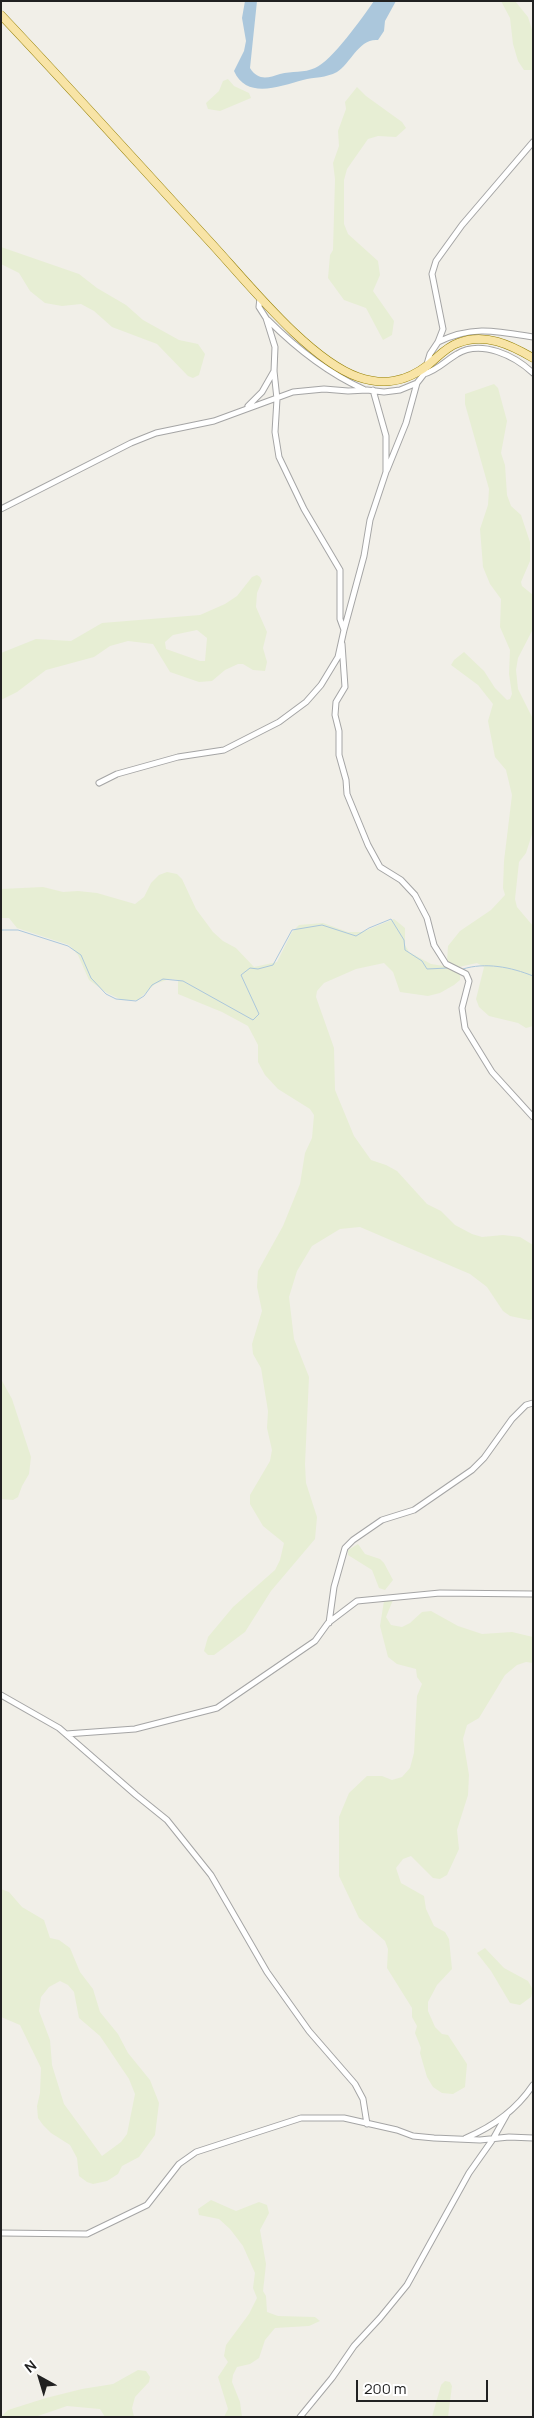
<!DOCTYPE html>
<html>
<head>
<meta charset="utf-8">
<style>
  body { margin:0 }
  #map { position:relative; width:534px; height:2418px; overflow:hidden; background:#f1efe8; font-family:Manrope,sans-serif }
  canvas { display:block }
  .frame { position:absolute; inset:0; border:2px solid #212121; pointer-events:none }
  .north { position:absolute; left:15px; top:2353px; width:50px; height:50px; -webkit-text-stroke:4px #fff; paint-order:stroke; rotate:321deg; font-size:14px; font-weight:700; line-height:20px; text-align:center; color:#212121 }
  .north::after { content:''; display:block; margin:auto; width:18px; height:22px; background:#212121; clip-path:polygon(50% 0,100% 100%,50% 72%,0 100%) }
  .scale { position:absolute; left:356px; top:2380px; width:132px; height:22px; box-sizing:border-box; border:2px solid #212121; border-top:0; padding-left:6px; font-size:15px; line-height:18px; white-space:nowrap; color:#212121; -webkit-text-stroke:4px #fff; paint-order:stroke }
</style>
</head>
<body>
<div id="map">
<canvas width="534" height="2418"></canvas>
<div class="frame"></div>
<div class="north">N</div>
<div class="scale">200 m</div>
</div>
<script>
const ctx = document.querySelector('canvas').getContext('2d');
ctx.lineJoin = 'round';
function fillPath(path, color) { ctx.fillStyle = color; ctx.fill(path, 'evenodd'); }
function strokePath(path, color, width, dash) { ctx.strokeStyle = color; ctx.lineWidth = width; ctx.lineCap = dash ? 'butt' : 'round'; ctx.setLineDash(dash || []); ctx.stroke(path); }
fillPath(new Path2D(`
  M501,1H515L528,17L533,33V70H524L518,61L513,44L510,18Z
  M228,79L234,86L249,93L251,98L220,111L208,109L206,103L219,91L223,81Z
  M357,87L366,96L402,122L406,128L396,137L378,136L368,139L347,169L344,180V224L348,234L378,261L380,275L373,291L394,321L392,335L383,340L366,308L344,300L328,278L330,255L333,250L335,179L333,163L339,146L338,131L346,109L345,102Z
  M1,247L79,274L97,288L126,305L143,320L179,340L198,344L205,354L199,375L193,378L188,376L157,344L112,327L94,311L81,304L62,306L45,303L30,291L19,273L1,264Z
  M494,384L498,388L507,421L501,453L505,465L507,495L511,506L521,515L530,542V561L521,582L522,586L533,595V629L518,658L516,670L518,689L533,719V831L526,853L519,862L515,899L517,907L533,926V1026L526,1028L518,1023L489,1016L479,1007L476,999L484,967L477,963L459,967L447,962L448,946L460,931L491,910L505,895L503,888L504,861L512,795L506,770L495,757L488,721L493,704L478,685L451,665L454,660L464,652L484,671L495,688L507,700L510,699L512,694L509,674L510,650L500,627L501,599L490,584L483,567L480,529L488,505L489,489L465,404V394Z
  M257,575L260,577L262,581L257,593L256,607L267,632L263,648L267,662L265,671L253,670L243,664H238L225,670L212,681L199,682L170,672L153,644L128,641L110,646L94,657L46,670L17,692L1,700V653L36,639L71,641L102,623L200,615L225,604L237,596L252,577ZM197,630L207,638L205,661H200L166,649L165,642L173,635Z
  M167,872L177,874L182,879L196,909L213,932L223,941L236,948L254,967L277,962L292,932L299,925L323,923L348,932H362L394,919L405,928V945L409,952L431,964L450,967L460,973V980L454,985L440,993L428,996L400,992L393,972L384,963L356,969L324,983L317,991L316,997L334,1048L335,1090L354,1136L371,1160L386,1165L397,1171L427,1204L441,1211L455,1225L472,1234L482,1237L503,1235L520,1237L533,1245V1319L529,1320L510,1316L503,1311L487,1287L470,1274L360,1227L340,1229L312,1246L297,1271L289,1297L294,1339L309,1377L305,1464L306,1483L317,1517L315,1539L271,1591L245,1632L214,1655H208L204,1651L208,1637L233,1607L275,1570L280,1560L284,1543L263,1526L250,1504V1495L270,1461L272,1450L267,1428L268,1411L261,1368L253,1354L252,1344L262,1311L257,1287L258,1271L283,1226L300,1184L305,1153L312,1138L314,1115L310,1109L278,1089L265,1075L258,1062V1045L248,1026L222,1012L178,994V980L169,979L155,984L138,1000H122L107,993L89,980L78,955L69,945L17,928L9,918H1V889L43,887L63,892L78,891L97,893L135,904L144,897L151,883L159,875Z
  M1,1379L12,1399L31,1457L29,1474L22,1486L18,1497L13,1500L1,1499Z
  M358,1544L365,1554L380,1559L384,1563L393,1580L385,1590L379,1588L372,1570L348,1555V1550Z
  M393,1600L386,1617L391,1625L402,1627L410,1623L422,1612L431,1611L458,1626L482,1634L512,1632L533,1637V1663L526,1662L517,1665L505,1675L479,1718L467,1725L463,1739L469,1775L468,1795L457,1830L459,1849L447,1875L440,1879L433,1878L411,1856L403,1859L396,1868L401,1883L424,1896L426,1909L434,1926L445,1932L449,1939L452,1969L437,1985L428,2002V2011L435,2027L442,2034L448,2035L467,2064L465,2087L453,2094L442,2093L433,2087L427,2077L420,2053L421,2048L415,2033L417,2026L412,2017V2008L387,1968L388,1949L385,1941L359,1918L339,1876V1817L349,1793L367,1776H382L392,1780L402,1777L410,1768L414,1753L417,1696L422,1684L417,1677L416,1669L397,1664L388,1657L380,1626L384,1601Z
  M1,1889L9,1892L22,1907L44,1920L50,1938L59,1940L70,1948L80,1972L93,1989L100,2012L118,2034L128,2053L150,2080L159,2103L155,2135L139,2157L122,2166L118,2174L107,2181L93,2184L87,2182L79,2176L77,2158L70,2145L51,2133L43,2125L38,2118L37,2106L40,2093L41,2068L20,2025L1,2017ZM60,1981L68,1985L74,1992L79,2018L100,2036L129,2079L135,2094L127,2134L121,2142L102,2156L64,2104L52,2065L50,2040L39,2011L41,1997L49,1987Z
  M485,1948L504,1968L528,1981L533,1990L531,1997L520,2005L510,2003L491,1971L477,1953Z
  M211,2200L236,2211L259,2202L267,2205L269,2213L260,2230L266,2264L263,2291L266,2296L267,2312L278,2316L315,2317L320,2321L309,2326L275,2328L265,2340L259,2358L250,2364L237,2367L233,2375L232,2382L240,2402L242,2417H224L228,2409L218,2377L228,2362L224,2356L226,2345L249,2314L257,2298L253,2288L255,2273L243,2246L230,2229L219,2219L199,2215L198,2209Z
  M138,2370L146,2371L150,2377L149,2382L135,2397L132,2408L134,2417H105L100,2409L67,2406L35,2417H1L8,2410L46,2398L82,2389L113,2384Z
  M445,2381L450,2382L452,2386L448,2417H432L441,2385Z`), '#e7eed4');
fillPath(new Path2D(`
  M245,1H257L250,68C258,81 268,78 280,74C292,71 304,73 315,68C332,61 362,18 374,1H396L385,21L384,31L378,40C359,38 351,63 337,72C326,78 314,77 303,80C280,86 247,100 234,71L244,51L246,41L242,18Z`), '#abc7dc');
strokePath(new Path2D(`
  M1,930H18L68,946L81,955L91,978L106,994L116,999L136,1001L144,996L152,985L163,979L183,981L253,1020L259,1014L241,975L250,968L258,969L273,965L292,930L322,925L356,936L369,928L391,919L404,940L405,950L422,961L427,969L448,968
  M463,969C485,962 511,967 533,976`), '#abc7dc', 1);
const minor = new Path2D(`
  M268,320C295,347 328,373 363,389
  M438,342C472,325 497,331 533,337
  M424,374C438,370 445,361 457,354C481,339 515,356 533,373
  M248,406L262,392L274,371
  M387,470L406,423L417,383
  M1,509L131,443L156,433L214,421L293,392L324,389L348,391L367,390L384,392L400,390L417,383L424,374L430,354L438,342L443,329L432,274L436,261L462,225L533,142
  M344,630L364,556L370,520L386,472V436L373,390
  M342,644L345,687L336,702L335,715L339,731V755L346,780L347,794L368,845L380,867L401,880L415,895L427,918L434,945L446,964L466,974L469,981L462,1008L465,1028L492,1072L533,1117
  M99,783L117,774L178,757L224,750L279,722L306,702L321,685L338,657L344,630L340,619V570L304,509L279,457L275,432L277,399L274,371L275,347L266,318L259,307L260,298
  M329,1623L334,1587L345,1548L353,1540L382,1520L414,1510L472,1470L484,1458L512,1419L526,1405L533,1403
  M1,1695L59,1728L136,1795L167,1820L211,1875L267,1972L309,2031L355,2084L363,2099L367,2124
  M66,1734L135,1729L217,1708L315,1641L328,1623L357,1601L440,1593L533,1594
  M466,2138C492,2127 517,2109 533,2085
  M1,2233L87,2234L147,2205L179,2164L196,2152L301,2118H344L397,2130L413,2136L434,2138L480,2140L509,2137L533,2138
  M300,2417L332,2378L354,2346L380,2318L407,2285L469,2173L493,2139L507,2114`);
const primary = new Path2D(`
  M1,15C72,90 141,167 211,243C247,282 309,360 358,377C384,386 406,382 428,365C438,357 446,347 458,343C484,332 511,345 533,358`);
strokePath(minor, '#a5a5a5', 7);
strokePath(primary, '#968107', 9);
strokePath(minor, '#fff', 5);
strokePath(primary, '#f8e4a6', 8);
</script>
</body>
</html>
